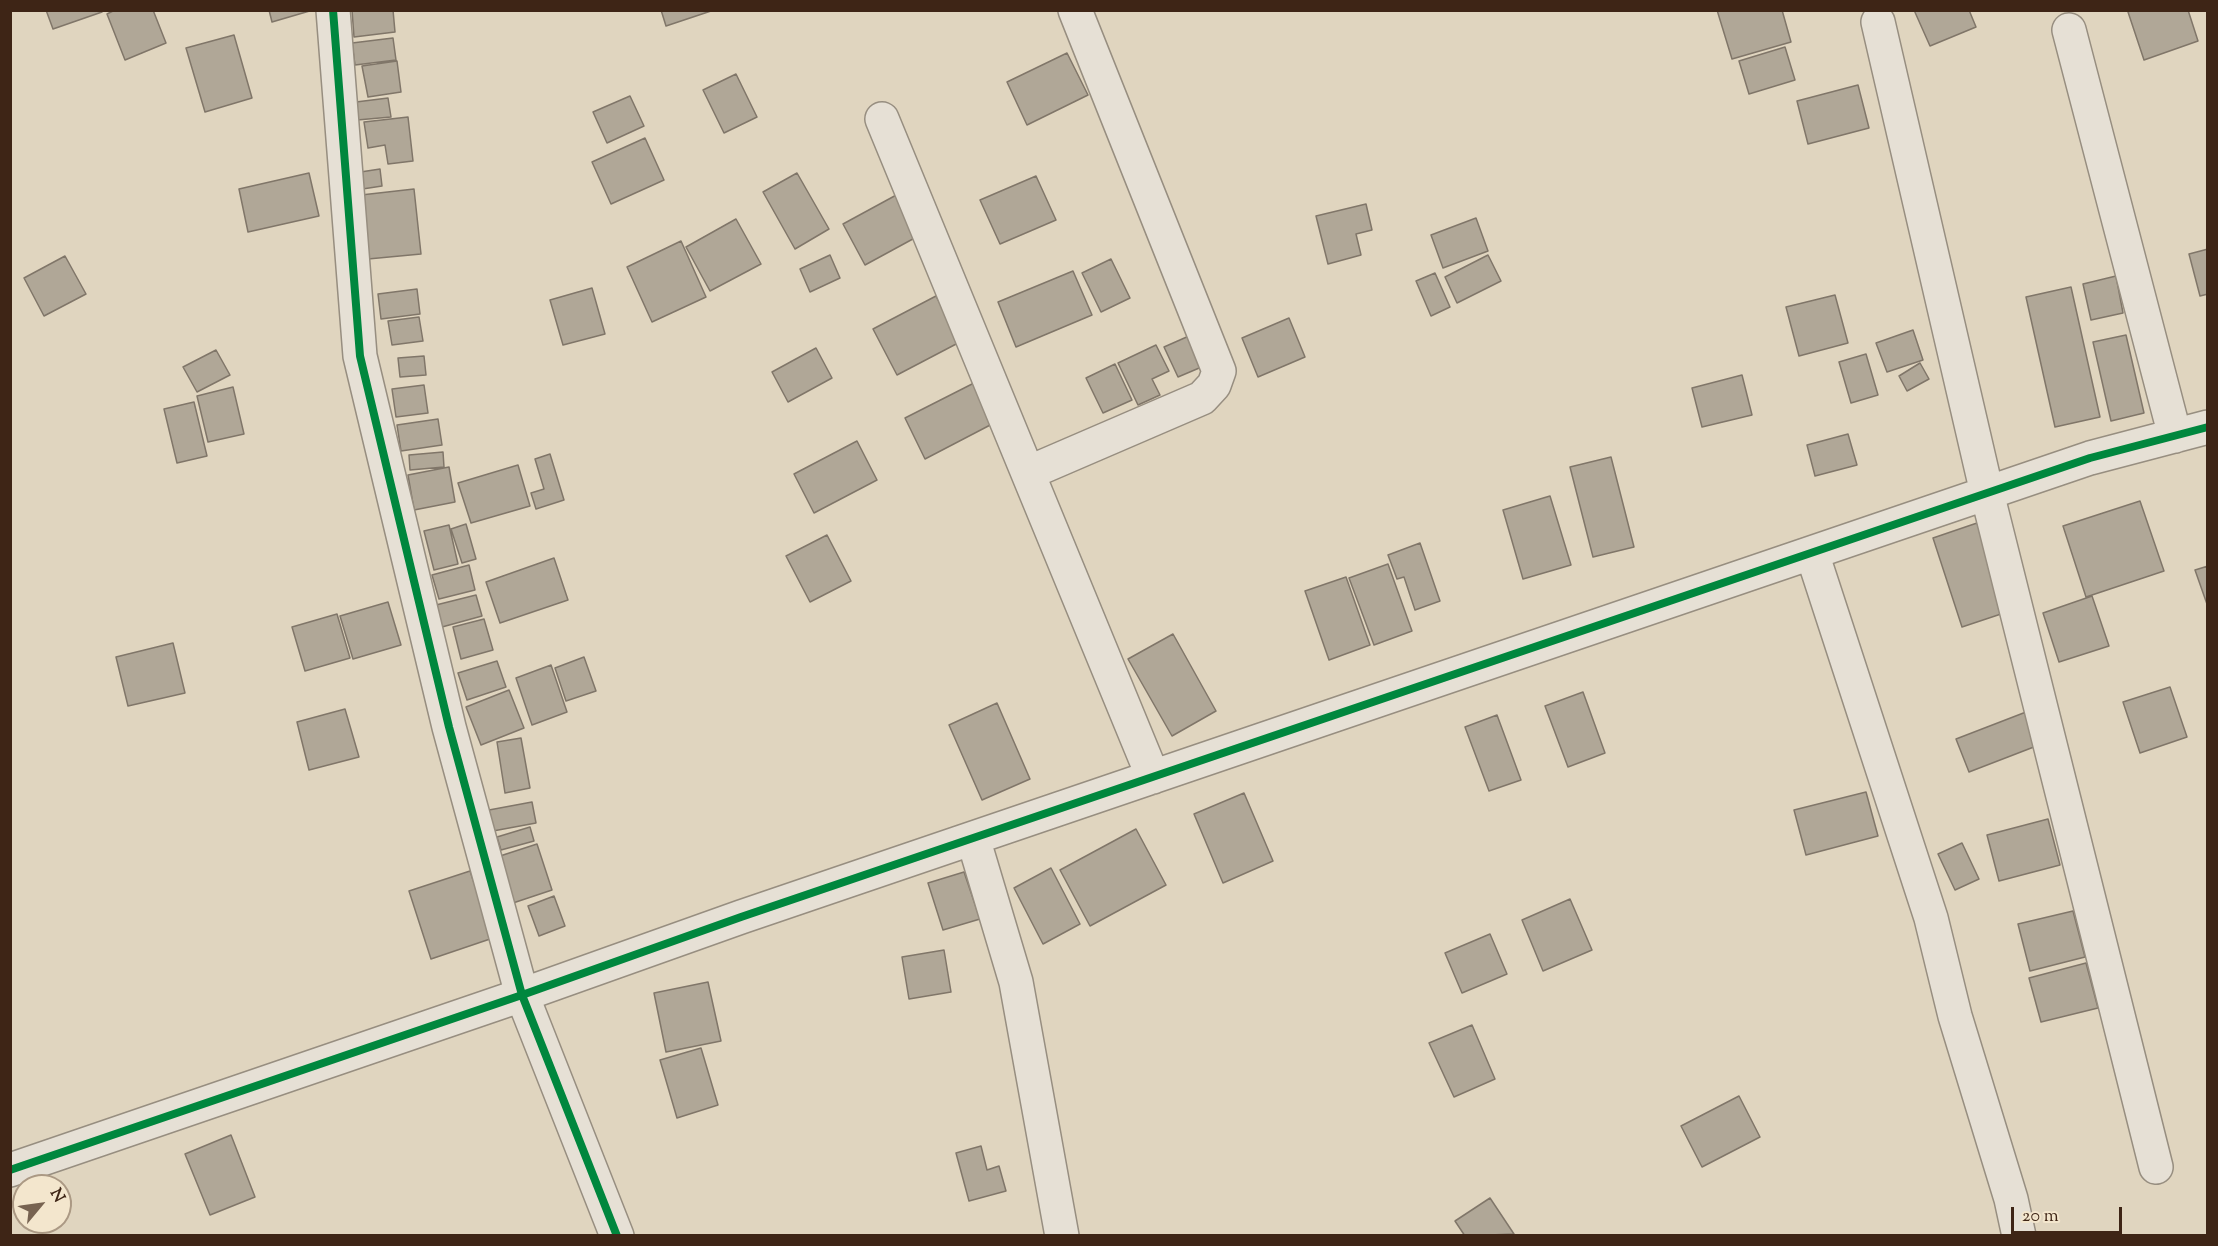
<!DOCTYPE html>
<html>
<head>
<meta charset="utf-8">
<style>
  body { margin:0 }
  #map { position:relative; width:2218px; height:1246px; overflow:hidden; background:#e0d5bf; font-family:"Sorts Mill Goudy",serif }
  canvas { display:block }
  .frame { position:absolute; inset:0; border:12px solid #3e2516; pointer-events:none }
  .north { position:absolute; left:12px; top:1174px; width:60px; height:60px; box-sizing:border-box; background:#f3e6cd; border:2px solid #ab9984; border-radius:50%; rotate:61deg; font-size:16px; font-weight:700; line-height:24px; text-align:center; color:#3e2516 }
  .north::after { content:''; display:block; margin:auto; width:21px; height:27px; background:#776351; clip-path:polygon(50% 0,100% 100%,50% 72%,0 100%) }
  .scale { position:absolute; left:2011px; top:1207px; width:111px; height:27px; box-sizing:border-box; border:3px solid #3e2516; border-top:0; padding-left:8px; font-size:18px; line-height:21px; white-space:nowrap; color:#3e2516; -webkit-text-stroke:4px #f3e6cd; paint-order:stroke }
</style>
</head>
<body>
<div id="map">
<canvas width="2218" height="1246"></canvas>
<div class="frame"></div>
<div class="north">N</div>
<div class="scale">20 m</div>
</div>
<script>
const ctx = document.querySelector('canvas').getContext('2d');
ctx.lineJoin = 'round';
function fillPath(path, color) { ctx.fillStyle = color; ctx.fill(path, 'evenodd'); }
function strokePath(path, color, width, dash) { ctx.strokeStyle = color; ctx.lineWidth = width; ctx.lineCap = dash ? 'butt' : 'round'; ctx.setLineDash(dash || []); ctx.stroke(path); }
const building = new Path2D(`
  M46,10H101L102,12L53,29Z
  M115,10H153L166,43L125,60L107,14Z
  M269,10H313L272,22Z
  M352,10H393L395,32L354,37Z
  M661,10H714L666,26Z
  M1717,10H1782L1791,42L1732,59Z
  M1914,10H1969L1976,27L1930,46Z
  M2132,10H2188L2198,41L2144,60L2128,12Z
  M234,35L252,98L205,112L186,48Z
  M393,38L396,60L355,65L352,43Z
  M1785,47L1795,80L1749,94L1739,61Z
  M1067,53L1088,95L1027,125L1007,82Z
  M397,61L401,92L368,97L362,66Z
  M736,74L757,117L724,133L703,90Z
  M1858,85L1869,128L1808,144L1797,101Z
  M630,96L644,126L607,143L593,112Z
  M388,98L391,117L357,120L356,102Z
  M408,117L413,161L388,164L385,145L368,148L364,122Z
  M645,138L664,180L611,204L592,162Z
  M380,169L382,186L356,190L354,173Z
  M309,173L319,216L248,232L239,189Z
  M797,173L829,229L795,249L763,192Z
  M1036,176L1056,220L1000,244L980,200Z
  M414,189L421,254L368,259L361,195Z
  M900,193L922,234L865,265L843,224Z
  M1366,204L1372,230L1356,234L1361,255L1328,264L1316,216Z
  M1476,218L1488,251L1443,268L1431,235Z
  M736,219L761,264L710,291L686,247Z
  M681,241L706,297L652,322L627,267Z
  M2208,249V294L2200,296L2189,254Z
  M830,255L840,278L810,292L800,269Z
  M1488,255L1501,281L1457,303L1445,277Z
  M65,256L86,294L44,316L24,278Z
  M1111,259L1130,298L1101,312L1082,273Z
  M1073,271L1092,315L1016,347L998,302Z
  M1435,273L1450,307L1431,316L1416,281Z
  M2116,276L2123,313L2091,320L2083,284Z
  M2071,287L2100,417L2055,427L2026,297Z
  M592,288L605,334L563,345L550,300Z
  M417,289L420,314L381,319L378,294Z
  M1835,295L1848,343L1799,356L1786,307Z
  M936,296L960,342L897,375L873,329Z
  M419,317L423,341L392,345L388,321Z
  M1289,318L1305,357L1258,377L1242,338Z
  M1913,330L1923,360L1887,372L1876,343Z
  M1198,332L1211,363L1178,377L1164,347Z
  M2126,335L2144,413L2111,421L2093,342Z
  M1156,345L1169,371L1152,379L1160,395L1138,405L1118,363Z
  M816,348L832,378L788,402L772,372Z
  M216,350L230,375L197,392L183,367Z
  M1866,354L1878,395L1851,403L1839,362Z
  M424,356L426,375L400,377L398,358Z
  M1920,363L1929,379L1907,391L1899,376Z
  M1115,364L1132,400L1103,413L1086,378Z
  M1742,375L1752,415L1702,427L1692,388Z
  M976,382L996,422L925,459L905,418Z
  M424,385L428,413L396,417L392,389Z
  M233,387L244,434L208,442L197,396Z
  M194,402L207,456L177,463L164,409Z
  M438,419L442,445L401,451L397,425Z
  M1848,434L1857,465L1815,476L1807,445Z
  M857,441L877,480L814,513L794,474Z
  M443,452L444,467L410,470L409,455Z
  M550,454L564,500L536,509L531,493L544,489L535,459Z
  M1611,457L1634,547L1593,557L1570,467Z
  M518,465L530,506L471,523L458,483Z
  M449,467L455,502L414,510L408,475Z
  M1550,496L1571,565L1523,579L1503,510Z
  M2140,501L2164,571L2086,597L2063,526Z
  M1977,523L2007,612L1962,627L1933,538Z
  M466,524L476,559L462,563L451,529Z
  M449,525L458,564L434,570L424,531Z
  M827,535L851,581L810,602L786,556Z
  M1420,543L1440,601L1415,610L1404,577L1397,579L1388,555Z
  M554,558L568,600L500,623L486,582Z
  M1388,564L1412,631L1374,645L1349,578Z
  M469,565L475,590L439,599L432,575Z
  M2208,566V607L2195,570Z
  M1346,577L1370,645L1329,660L1305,591Z
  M476,595L482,616L442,627L436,605Z
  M2092,596L2109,646L2059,662L2043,613Z
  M388,602L401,645L353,659L340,616Z
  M337,614L350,658L305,671L292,627Z
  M484,619L493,650L461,659L453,627Z
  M1173,634L1216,711L1172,736L1128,659Z
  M173,643L185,693L128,706L116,657Z
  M584,657L596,691L566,701L555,668Z
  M497,661L506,687L467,700L458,673Z
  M551,665L567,712L532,725L516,678Z
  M2170,687L2187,737L2140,753L2123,702Z
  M509,690L524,728L481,745L466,707Z
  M1583,692L1605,753L1568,767L1545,706Z
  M997,703L1030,779L982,800L949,725Z
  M345,709L359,757L309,770L297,722Z
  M2026,712L2039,745L1969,772L1956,739Z
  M1497,715L1521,780L1489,791L1465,727Z
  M521,738L530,788L505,793L497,742Z
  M1866,792L1878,836L1806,855L1794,810Z
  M1244,793L1273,861L1223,883L1194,814Z
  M532,802L536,823L493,831L489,810Z
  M2048,819L2060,865L1999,881L1987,835Z
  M530,827L534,841L501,850L497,837Z
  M1136,829L1166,885L1090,926L1060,870Z
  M1962,843L1979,879L1955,890L1938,854Z
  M537,844L552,890L513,903L497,857Z
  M1051,868L1080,924L1043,944L1014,888Z
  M470,871L493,938L431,959L409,891Z
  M964,872L980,919L943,930L928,883Z
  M554,896L565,926L539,936L528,906Z
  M1570,899L1592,950L1543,971L1522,920Z
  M2073,911L2085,957L2030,971L2018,924Z
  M1490,934L1507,974L1462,993L1445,953Z
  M944,950L951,992L909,999L902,957Z
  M2086,963L2098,1008L2041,1022L2029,978Z
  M708,982L721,1041L666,1052L654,993Z
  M1472,1025L1495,1079L1454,1097L1429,1043Z
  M701,1048L718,1105L677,1118L660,1060Z
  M1739,1096L1760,1137L1702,1167L1681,1126Z
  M231,1135L255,1197L210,1215L185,1154Z
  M981,1146L987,1170L999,1166L1006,1191L969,1201L956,1153Z
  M1490,1198L1514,1234L1465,1236L1455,1221Z`);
fillPath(building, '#b0a797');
strokePath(building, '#807669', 1.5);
const street = new Path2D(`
  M333,10L360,356L449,727L522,995L617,1236
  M1878,22L1987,493L2156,1167
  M2069,30L2175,436
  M882,119L1153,777
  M1028,473L1202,398L1214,385L1219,371L1075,10
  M1812,553L1931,918L1955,1016L2011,1199L2019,1236
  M973,838L1016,982L1062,1236
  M10,1170L522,995L741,917L2090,458L2208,427`);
strokePath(street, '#978e80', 36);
strokePath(street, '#e6e0d5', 33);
strokePath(new Path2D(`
  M333,10L360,356L449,727L522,995L617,1236
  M10,1170L522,995L741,917L2090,458L2208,427`), '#00873e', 8);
</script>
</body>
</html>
